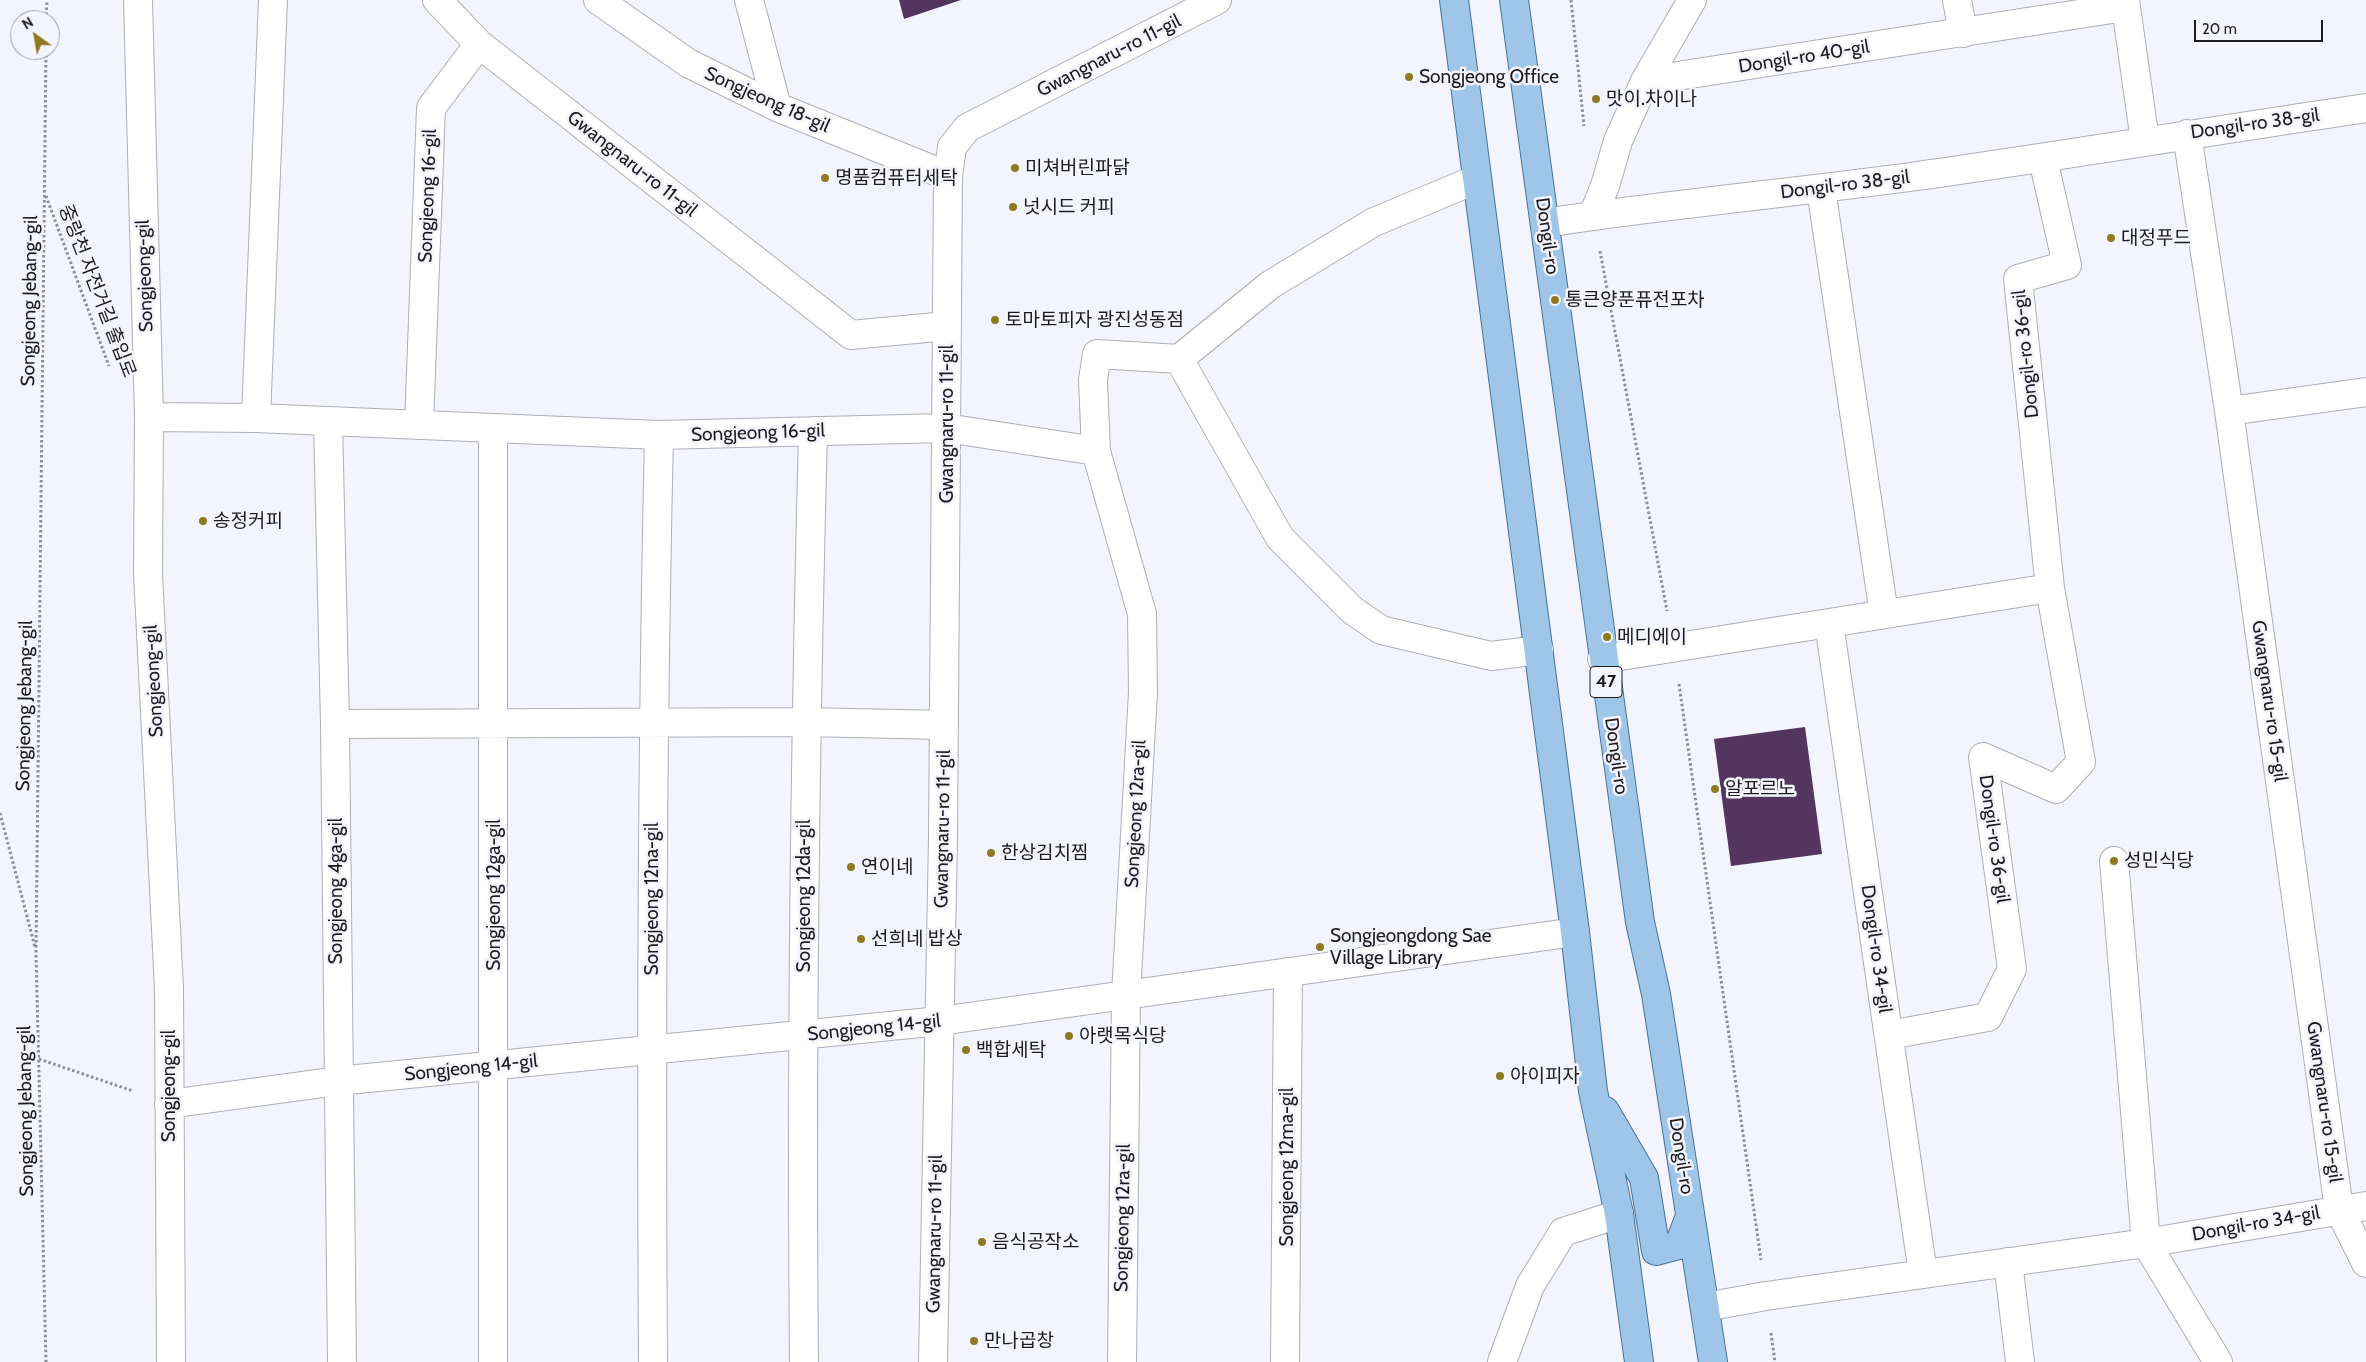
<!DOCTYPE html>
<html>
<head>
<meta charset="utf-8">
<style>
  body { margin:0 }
  #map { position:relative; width:2366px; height:1362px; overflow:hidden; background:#f3f4fe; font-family:Cabin,sans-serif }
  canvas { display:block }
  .north { position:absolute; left:10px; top:10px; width:50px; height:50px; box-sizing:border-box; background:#f3f4fe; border:1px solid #9d9ea5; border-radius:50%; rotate:328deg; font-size:14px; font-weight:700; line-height:20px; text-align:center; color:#1c1c1f }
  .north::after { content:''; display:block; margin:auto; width:18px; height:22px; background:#8f7a20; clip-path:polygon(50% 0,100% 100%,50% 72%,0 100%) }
  .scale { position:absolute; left:2194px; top:20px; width:129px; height:22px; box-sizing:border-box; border:2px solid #1c1c1f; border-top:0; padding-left:6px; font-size:15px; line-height:18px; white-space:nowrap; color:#1c1c1f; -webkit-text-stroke:4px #f3f4fe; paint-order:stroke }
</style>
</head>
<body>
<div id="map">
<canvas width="2366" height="1362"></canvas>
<div class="north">N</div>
<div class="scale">20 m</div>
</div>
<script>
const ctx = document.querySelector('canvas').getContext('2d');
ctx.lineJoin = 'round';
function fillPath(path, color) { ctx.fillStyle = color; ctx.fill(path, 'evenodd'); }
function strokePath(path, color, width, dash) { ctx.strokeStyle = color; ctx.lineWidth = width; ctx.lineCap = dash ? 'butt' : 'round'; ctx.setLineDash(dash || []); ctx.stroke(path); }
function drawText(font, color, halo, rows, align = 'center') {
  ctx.font = font + ' Cabin,"Noto Sans KR",sans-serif'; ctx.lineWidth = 5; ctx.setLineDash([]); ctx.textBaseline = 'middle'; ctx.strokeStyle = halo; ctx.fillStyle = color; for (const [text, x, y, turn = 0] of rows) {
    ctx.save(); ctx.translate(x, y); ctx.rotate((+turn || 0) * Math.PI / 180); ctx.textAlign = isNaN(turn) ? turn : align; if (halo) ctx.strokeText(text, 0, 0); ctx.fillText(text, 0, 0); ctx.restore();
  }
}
fillPath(new Path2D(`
  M899,0H961L904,19Z
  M1805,727L1822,854L1731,866L1714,739Z`), '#543560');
const street = new Path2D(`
  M138,0L149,417L148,573L169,989L171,1362
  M598,0L688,63L777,107L948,176
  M749,0L777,107
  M1957,0L1963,33
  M2125,0L2145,141
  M479,44L851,335L947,326
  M1645,81L1692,0
  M2187,134L2229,411L2339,1209L2366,1263
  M1477,179L1374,222L1270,285L1179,359L1280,538L1352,610L1381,630L1491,656L1539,650
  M1821,189L1884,614
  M1593,215L1605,186L1618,141L1645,81L2125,7
  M1545,223C1669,204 1793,193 1917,176C2067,155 2216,130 2366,108
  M2229,411L2366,392
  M149,417L256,418L659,435L946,428L1096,451
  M256,418L273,0
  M328,421L335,724L342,1362
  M419,425L431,108L479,44L437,0
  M1829,623L1923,1274
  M1602,659L2050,588
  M335,724L806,722L944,725
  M2114,861L2146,1243L2218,1362
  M1889,1035L1988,1017L2012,969L1983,757L2056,789L2081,762L2050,588L2018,279L2067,265L2043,159
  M169,1104L338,1081L940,1021L1575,932
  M2008,1262L2020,1362
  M1705,1307L1766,1296L2146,1243L2366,1206
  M493,1362V428
  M653,1362C651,1053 652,744 659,435
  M804,1362C801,1052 805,741 813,431
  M933,1362L943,838L948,176L952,147L967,128L1217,0
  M1122,1362L1126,995L1143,692L1142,614L1096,451L1093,380L1097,354L1179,359
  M1285,1362L1288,972
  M1502,1362L1530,1286L1563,1232L1619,1214`);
const primary = new Path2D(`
  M1454,0L1575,932L1593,1091L1619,1214L1639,1362
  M1514,0L1640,922L1656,994L1713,1362
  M1605,1111L1644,1178L1656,1251L1679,1245L1690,1216`);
strokePath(street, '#adaeb7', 30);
strokePath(primary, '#487298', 30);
strokePath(new Path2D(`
  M1571,0L1584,126
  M46,20L47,0
  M46,50L36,953L46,1362
  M46,196L109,366
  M1600,251L1667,611
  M1679,684L1761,1260
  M0,813L35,947
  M39,1059L133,1091
  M1771,1333L1775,1362`), '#8e8e95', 3, [2.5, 2.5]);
strokePath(street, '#fff', 28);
strokePath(primary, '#9fc6e8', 28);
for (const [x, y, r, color] of [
  [1409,77,5,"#8f7a20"],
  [1596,99,5,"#8f7a20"],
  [1015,168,5,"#8f7a20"],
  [825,178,5,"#8f7a20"],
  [1013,207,5,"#8f7a20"],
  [2111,238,5,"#8f7a20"],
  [1555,300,5,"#8f7a20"],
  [995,320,5,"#8f7a20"],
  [203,521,5,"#8f7a20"],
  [1607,637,5,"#8f7a20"],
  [1715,789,5,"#8f7a20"],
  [991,853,5,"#8f7a20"],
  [2114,861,5,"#8f7a20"],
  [851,867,5,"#8f7a20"],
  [861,939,5,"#8f7a20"],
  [1320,947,5,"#8f7a20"],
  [1069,1036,5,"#8f7a20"],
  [966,1050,5,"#8f7a20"],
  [1500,1076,5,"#8f7a20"],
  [982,1242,5,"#8f7a20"],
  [974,1341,5,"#8f7a20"]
]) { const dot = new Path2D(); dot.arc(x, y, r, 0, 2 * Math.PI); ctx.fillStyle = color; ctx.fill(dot); strokePath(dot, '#f3f4fe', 2); }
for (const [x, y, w] of [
  [1606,682,32]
]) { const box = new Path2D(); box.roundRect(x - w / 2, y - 15.5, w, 31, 4); ctx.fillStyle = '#f3f4fe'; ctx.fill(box); strokePath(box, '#1c1c1f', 1); }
drawText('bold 18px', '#1c1c1f', null, [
  ["47",1606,682]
]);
drawText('19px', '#1c1c1f', '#f3f4fe', [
  ["Gwangnaru-ro 11-gil",1109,56,-27],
  ["Dongil-ro 40-gil",1804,57,-9],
  ["Songjeong 18-gil",767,100,24],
  ["Dongil-ro 38-gil",2255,124,-8],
  ["Gwangnaru-ro 11-gil",632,164,38],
  ["Dongil-ro 38-gil",1845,185,-7],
  ["Songjeong 16-gil",428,196,-88],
  ["Dongil-ro",1547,236,82],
  ["Songjeong-gil",145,276,-92],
  ["중랑천 자전거길 출입로",97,291,69],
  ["Songjeong Jebang-gil",30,301,-89],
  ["Dongil-ro 36-gil",2026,354,-96],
  ["Gwangnaru-ro 11-gil",947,424,-90],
  ["Songjeong 16-gil",758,433,-2],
  ["Songjeong-gil",154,681,-93],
  ["Gwangnaru-ro 15-gil",2269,701,82],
  ["Songjeong Jebang-gil",25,706,-89],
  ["Dongil-ro",1616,756,82],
  ["Songjeong 12ra-gil",1136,814,-87],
  ["Gwangnaru-ro 11-gil",943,829,-89],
  ["Dongil-ro 36-gil",1994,839,82],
  ["Songjeong 4ga-gil",336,891,-90],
  ["Songjeong 12ga-gil",494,895,-90],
  ["Songjeong 12da-gil",804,896,-90],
  ["Songjeong 12na-gil",652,899,-90],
  ["Dongil-ro 34-gil",1876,949,82],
  ["Songjeong 14-gil",874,1028,-6],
  ["Songjeong 14-gil",471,1068,-6],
  ["Songjeong-gil",169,1086,-90],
  ["Gwangnaru-ro 15-gil",2324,1102,82],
  ["Songjeong Jebang-gil",26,1111,-91],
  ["Dongil-ro",1681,1156,81],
  ["Songjeong 12ma-gil",1287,1167,-90],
  ["Songjeong 12ra-gil",1123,1218,-89],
  ["Dongil-ro 34-gil",2256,1224,-10],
  ["Gwangnaru-ro 11-gil",935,1234,-89]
]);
drawText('19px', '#1c1c1f', '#f3f4fe', [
  ["Songjeong Office",1419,77],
  ["맛이.차이나",1606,99],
  ["미쳐버린파닭",1025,168],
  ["명품컴퓨터세탁",835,178],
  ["넛시드 커피",1023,207],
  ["대정푸드",2121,238],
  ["통큰양푼퓨전포차",1565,300],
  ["토마토피자 광진성동점",1005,320],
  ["송정커피",213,521],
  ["메디에이",1617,637],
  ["알포르노",1725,789],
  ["한상김치찜",1001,853],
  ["성민식당",2124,861],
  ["연이네",861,867],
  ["Songjeongdong Sae",1330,936],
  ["Village Library",1330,958],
  ["선희네 밥상",871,939],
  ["아랫목식당",1079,1036],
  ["백합세탁",976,1050],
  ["아이피자",1510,1076],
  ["음식공작소",992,1242],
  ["만나곱창",984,1341]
], 'left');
</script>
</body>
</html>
